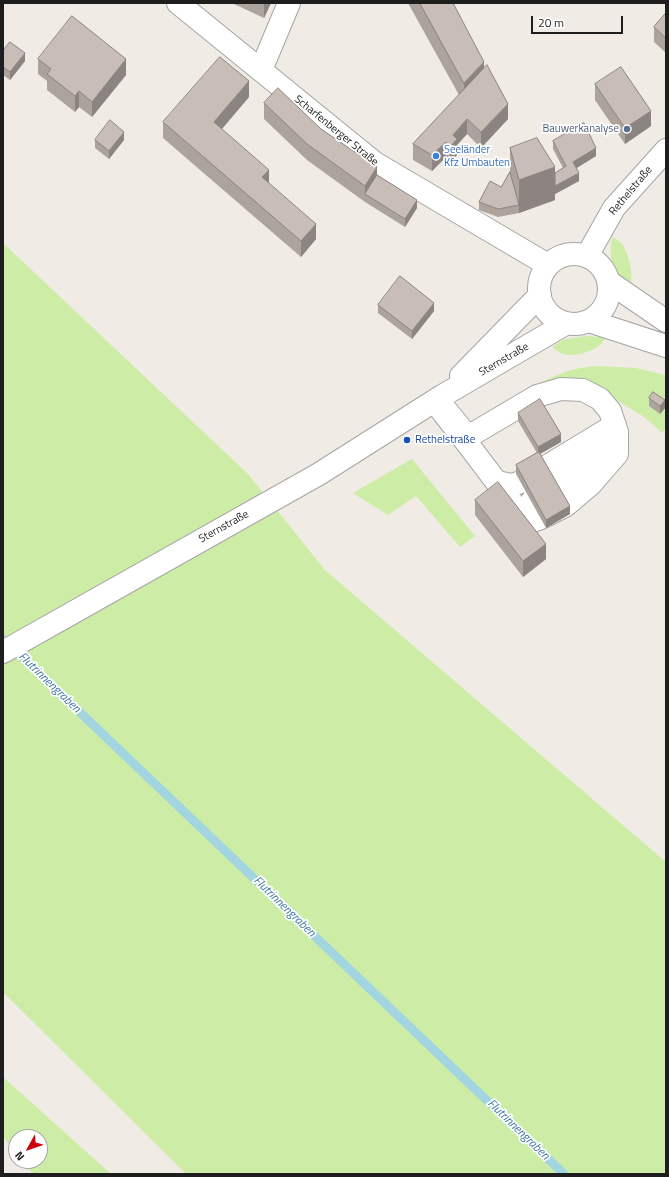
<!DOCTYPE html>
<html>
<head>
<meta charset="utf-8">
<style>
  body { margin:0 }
  #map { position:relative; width:669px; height:1177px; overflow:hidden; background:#f0ebe4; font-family:"Titillium Web",sans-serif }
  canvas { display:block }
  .frame { position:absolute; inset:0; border:4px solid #1e1e1e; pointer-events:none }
  .north { position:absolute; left:8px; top:1129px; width:40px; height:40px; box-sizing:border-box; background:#fff; border:1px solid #a5a5a5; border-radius:50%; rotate:230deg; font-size:11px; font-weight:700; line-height:16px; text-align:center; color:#1e1e1e }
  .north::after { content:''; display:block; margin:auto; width:14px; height:18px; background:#cc000c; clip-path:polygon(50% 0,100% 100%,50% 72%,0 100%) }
  .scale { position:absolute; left:531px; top:16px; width:92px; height:18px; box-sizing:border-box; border:2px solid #1e1e1e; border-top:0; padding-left:5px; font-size:12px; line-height:14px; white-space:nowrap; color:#1e1e1e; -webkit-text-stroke:3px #fff; paint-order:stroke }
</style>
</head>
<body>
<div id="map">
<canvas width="669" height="1177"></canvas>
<div class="frame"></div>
<div class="north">N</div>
<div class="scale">20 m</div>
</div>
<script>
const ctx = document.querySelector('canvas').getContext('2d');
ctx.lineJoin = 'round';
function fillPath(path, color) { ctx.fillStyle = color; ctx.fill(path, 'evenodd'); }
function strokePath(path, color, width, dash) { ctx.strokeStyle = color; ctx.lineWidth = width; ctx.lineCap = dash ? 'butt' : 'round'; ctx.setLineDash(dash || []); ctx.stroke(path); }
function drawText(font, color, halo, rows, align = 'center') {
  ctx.font = font + ' "Titillium Web",sans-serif'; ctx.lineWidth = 3.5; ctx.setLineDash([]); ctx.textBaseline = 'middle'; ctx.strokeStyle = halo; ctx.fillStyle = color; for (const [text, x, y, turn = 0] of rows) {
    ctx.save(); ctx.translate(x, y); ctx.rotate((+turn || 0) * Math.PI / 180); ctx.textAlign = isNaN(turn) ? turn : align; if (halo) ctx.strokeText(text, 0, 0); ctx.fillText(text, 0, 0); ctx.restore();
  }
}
fillPath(new Path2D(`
  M612,237C615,239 620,241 622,244C629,254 634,276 630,287C626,284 619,280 616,275C610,264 610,248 612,237Z
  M3,243L248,474L325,570L666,862V1174H186L3,992Z
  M585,336L601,337L605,338C600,350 581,355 569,355C562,355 557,351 552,347L563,340Z
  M597,366L636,368L666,375V428L662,433L647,419L590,383L476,422C504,405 544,376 576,369C583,367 590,367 597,366Z
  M412,459L475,536L460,547L416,496L388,515L353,493Z
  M3,1077L111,1174H33L22,1161H40V1137H16V1153L3,1137Z`), '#cdeda7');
strokePath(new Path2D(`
  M3,639L564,1174`), '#a2d5e0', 9);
const minor = new Path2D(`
  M178,3L375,163L548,265
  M261,70L289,3
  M539 289a35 35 0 1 1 70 0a35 35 0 1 1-70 0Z
  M587,256L614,208L666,150
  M609,282L666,321
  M589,321L666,346
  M461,376L540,295
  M434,401L467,443L526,521H532L541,518L565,506L591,484L617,454V432L610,411L600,399L583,390L561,389L537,396L471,435L464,432L437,399
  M497,482L511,485L521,482L615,425
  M532,501L609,453
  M3,652L319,474L442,396L567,323`);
strokePath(minor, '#a5a5a5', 24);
strokePath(minor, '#fff', 22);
fillPath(new Path2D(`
  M232,3H271L264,18Z
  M408,3H453L508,119L481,148L467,134L457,145V155L450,162L446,157L432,171L413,160V144L459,95Z
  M666,13V53L654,42V27Z
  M3,51L25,61L10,80L3,75Z
  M38,59L126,75L92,117L79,107L75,112L47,90V81L38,74Z
  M595,84L651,126L625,144L595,100Z
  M249,97L222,129L269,183L316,239L301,257L163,138V122Z
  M264,103L321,129L417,208L405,227L365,202L307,160L264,119Z
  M95,140H124L109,159L95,148Z
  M553,141L596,156L577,168L579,181L555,194V200L519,213L498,217L479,210V202L501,187L510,172V148L555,173L563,168L553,149Z
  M378,305L434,311L412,339L378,313Z
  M649,398L665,408L660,414L649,406Z
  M518,413L561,442L540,454L570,514L546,528L516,474V465L537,453L518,421Z
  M475,500L546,559L523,577L475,515Z`), '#aca39d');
fillPath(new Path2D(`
  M264,3H271L264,18Z
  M25,53V61L10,80V72Z
  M126,59V75L92,117V102Z
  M484,62V84L464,104V83Z
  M249,81V97L214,138V122Z
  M79,91V107L75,112V96Z
  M508,104V119L481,148V132Z
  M651,111V126L625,144V128Z
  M467,119V134L457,145V155L450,162V147L453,135Z
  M124,132V140L109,159V151Z
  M446,142V157L432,171V155Z
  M596,148V156L573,170V162Z
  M377,167V183L365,194V186Z
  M555,167V186L579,173V181L555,194V200L519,213V180Z
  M269,170V185L262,177Z
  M417,200V208L405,227V219Z
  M316,224V239L301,257V241Z
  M434,303V311L412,339V331Z
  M665,400V408L660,414V406Z
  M561,434V442L538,455V447Z
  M570,506V514L546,528V520Z
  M546,544V559L523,577V561Z`), '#8c8480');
const building = new Path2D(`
  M420,3H453L484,62L464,83Z
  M666,13V38L654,27Z
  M72,16L126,59L92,102L79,91L75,96L47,74L51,69L38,59Z
  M10,42L25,53L10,72L3,67V51Z
  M220,57L249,81L214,122L269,170L262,177L316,224L301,241L163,122Z
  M487,65L508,104L481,132L467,119L453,135L457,139L450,147L446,142L432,155L413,144Z
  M621,67L651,111L625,128L595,84Z
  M278,88L321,129L377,167L365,186L307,144L264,103Z
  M110,120L124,132L109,151L95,140Z
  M584,123L596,148L573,162L579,173L555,186V173L566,166L553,141Z
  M537,138L555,167L519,180L510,148Z
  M510,172L519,205L498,209L479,202L490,181L501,187Z
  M377,175L417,200L405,219L365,194Z
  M400,276L434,303L412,331L378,305Z
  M653,392L665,400L660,406L649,398Z
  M540,399L561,434L538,447L518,413Z
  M539,452L570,506L546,520L516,465Z
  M498,482L546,544L523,561L475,500Z`);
fillPath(building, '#c8bdb7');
strokePath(building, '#8c8480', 1);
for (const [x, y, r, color] of [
  [627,129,4,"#5c6f8a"],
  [436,156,4,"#3f7fe0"],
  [407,440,4,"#1a4fb4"]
]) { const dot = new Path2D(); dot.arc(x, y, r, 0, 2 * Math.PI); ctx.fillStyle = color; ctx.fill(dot); strokePath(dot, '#fff', 1.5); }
drawText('11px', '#4e5e75', '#fff', [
  ["Bauwerkanalyse",619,129]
], 'right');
drawText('11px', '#1e1e1e', '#fff', [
  ["Scharfenberger Straße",336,131,39],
  ["Rethelstraße",631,191,-50],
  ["Sternstraße",504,360,-30],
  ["Sternstraße",224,527,-29]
]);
drawText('11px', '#366cbe', '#fff', [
  ["Seeländer",444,150],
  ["Kfz Umbauten",444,163]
], 'left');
drawText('11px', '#164399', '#fff', [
  ["Rethelstraße",415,440]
], 'left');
drawText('italic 12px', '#4078a3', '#fff', [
  ["Flutrinnengraben",49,683,44],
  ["Flutrinnengraben",284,907,44],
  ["Flutrinnengraben",518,1130,44]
]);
</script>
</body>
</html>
